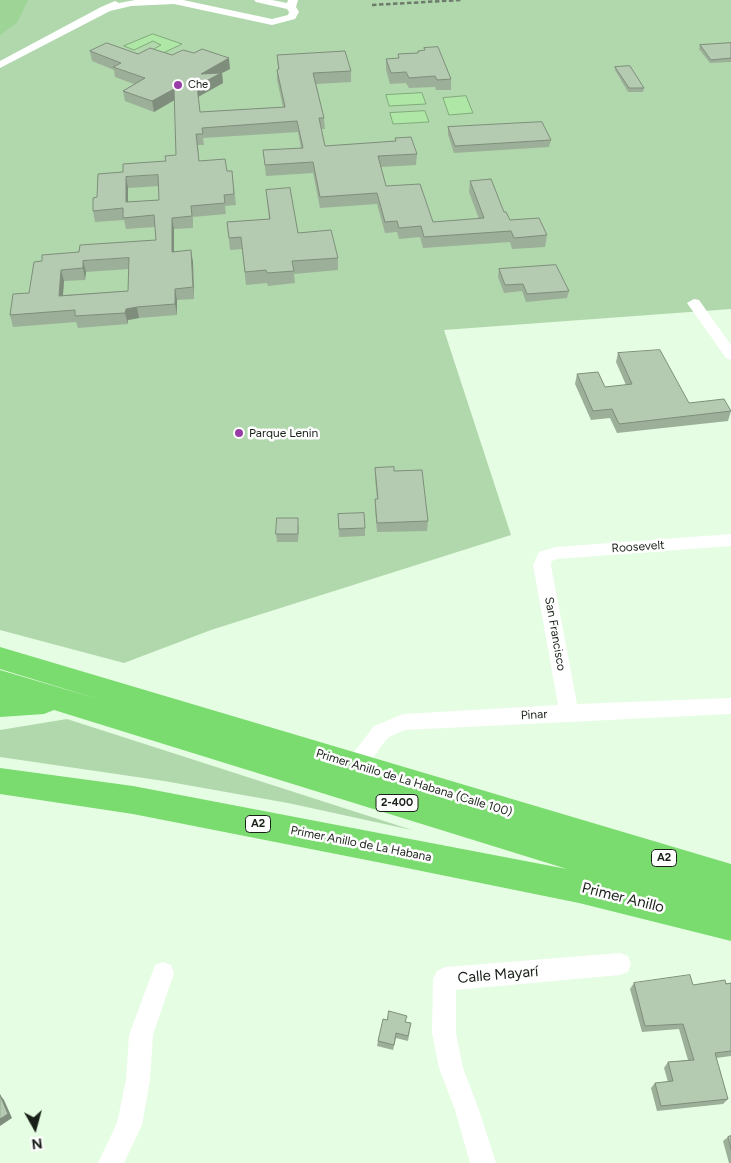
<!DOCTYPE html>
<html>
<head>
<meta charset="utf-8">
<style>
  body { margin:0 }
  #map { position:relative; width:731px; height:1163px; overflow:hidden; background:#e5fde2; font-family:Figtree,sans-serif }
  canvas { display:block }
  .north { position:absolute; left:10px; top:1103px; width:50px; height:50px; -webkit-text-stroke:4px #fff; paint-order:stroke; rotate:173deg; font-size:14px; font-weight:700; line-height:20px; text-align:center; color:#182017 }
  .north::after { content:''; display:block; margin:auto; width:18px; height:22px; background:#182017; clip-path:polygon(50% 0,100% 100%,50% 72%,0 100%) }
</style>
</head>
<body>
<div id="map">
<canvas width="731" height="1163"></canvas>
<div class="north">N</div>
</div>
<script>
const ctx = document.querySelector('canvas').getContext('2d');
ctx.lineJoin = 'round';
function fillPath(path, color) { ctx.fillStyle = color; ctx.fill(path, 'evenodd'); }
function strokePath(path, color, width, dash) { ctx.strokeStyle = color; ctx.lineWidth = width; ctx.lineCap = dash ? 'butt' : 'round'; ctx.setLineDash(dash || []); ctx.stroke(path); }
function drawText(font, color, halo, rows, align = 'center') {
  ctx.font = font + ' Figtree,sans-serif'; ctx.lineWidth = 5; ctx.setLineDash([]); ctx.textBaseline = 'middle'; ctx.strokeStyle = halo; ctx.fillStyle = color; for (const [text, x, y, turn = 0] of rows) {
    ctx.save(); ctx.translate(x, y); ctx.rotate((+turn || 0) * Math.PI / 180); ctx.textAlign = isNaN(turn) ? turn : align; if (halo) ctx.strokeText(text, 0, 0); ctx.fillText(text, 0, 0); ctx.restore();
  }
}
fillPath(new Path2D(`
  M0,0H731V309L444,330L511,535L211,630L124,663L0,630Z
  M67,719L412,830L288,803L164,781L0,757V730Z`), '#b1d8ac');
fillPath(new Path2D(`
  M0,0H28L17,23L0,35Z`), '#9ed596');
const water = new Path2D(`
  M153,34L182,44L163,53L152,50L161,45L153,41L134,50L124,46Z
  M422,93L426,104L389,106L386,95Z
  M466,96L473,113L449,115L443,98Z
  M425,111L429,122L393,124L390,113Z`);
fillPath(water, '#afe7a7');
strokePath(water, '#82ab7c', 1);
fillPath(new Path2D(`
  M135,0H183L272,19L288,15L289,12L287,9L256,2L254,0H272L287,3L288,0H298L296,7L299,12L295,19L272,25L174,4L131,6L110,11L0,68V61L101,7L115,1L119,3Z
  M694,299L699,300L731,345V360L726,358L687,303Z
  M731,534V546L557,559L552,561L551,565L577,704L731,698V714L405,730C399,733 391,735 387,739C375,751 367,779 348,772L345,766L348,760L374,726L403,714L558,705L533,565L539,552L556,547Z
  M620,953L628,956L631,964L628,972L620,975L456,990V1033L463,1068L479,1110L496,1163H470L455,1110L439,1068L432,1033L433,979L437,971L445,967Z
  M163,962L171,965L174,973L153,1035L150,1080L142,1125L124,1163H98L117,1123L126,1080L129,1035L155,965Z`), '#fff');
fillPath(new Path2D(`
  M0,647L731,864V941L579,903L392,865L133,814L0,794V768L133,786L567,869L54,710L44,714L0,717V670L98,699L0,669Z`), '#7adb6e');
strokePath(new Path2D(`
  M372,5L461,0`), '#6c7b6b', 2.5, [4.5, 2.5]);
fillPath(new Path2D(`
  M731,43V62L710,63L699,49L700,45Z
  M424,48L451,79V90H436L435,87L409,88L406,83L390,84L386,70V59H398V54L418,53V51H424Z
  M90,51L172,55L230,69L222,73L223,83L198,97L200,112L283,107L277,80V70L278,69L277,55L351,71V82L316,84L324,118L325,129H321L325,146L395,141V138L417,154L416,165L381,167L386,186L433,222L479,219L469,192L470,181L504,212L510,220L547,235L545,247L512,249L510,242L423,248L420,237L399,239L397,232L385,233L377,204L320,208L313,173L266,176L263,150L301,148L298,132L203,138L204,145H198L199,161L227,171H232L236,205L225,206L226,214L193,217V228L174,229V251L193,262L194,299L177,300V315L139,318L128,320V324L78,328L76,322L13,327L10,315L29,293L42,261L79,252L156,240L155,227L126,229L124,220L95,222L93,211L97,197L123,172L166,161L176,155L175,100L154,112L125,101L123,91L134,84L115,77L114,70L92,61ZM159,186V200L128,202V188ZM129,269L128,291L63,295L64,281L85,280L86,272Z
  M615,67L644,88L643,92H628L615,70Z
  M448,127L551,140L549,147L454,153L448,135Z
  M266,190L298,233L338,258V270L294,274L295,283L268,286L267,283L246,285L242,249L230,250L227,222L269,219Z
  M499,269L569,291L567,298L526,302L522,291L504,293L498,277Z
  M618,353L689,403L731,411L728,421L617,433L610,418L591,420L575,384L577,374L605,387L626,385L616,362Z
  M375,468L394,471L428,521L427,531L377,532L375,509V499H377L375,478Z
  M338,514L365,528V536L339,537Z
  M299,526L298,542H277L276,534Z
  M634,983L693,985L731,983V1056L716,1058L728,1099L723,1104L657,1111L651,1088L655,1083L668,1082L664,1068L668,1062L688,1060L679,1029L642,1032L630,989Z
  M406,1022L411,1023L408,1041L396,1038L393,1050L377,1046L378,1041Z
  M731,1136V1163H729L723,1141L728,1137Z`), '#9caf98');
fillPath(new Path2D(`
  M229,58L230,69L222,73L223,83L198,97L197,86L201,74Z
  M174,89L176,99L154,112L152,101Z
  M126,177L128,188V214L126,202Z
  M172,218L174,229V263L172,252Z
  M191,250L193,262L194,299L193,287Z
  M83,261L86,272L85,280L83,268Z
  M61,270L64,281L62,307L59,296Z
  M175,289L177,300V315L175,304Z
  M137,307L139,318L128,320V324L125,313L126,309Z
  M0,1095L4,1100L12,1118L0,1126Z`), '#7f8e7c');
const building = new Path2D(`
  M107,43L138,54L150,48L172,55L183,50L194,53L202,49L229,58L201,74L221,73L197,86L200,112L285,107L277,70L279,69L277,55L345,51L351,71L313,73L324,118H319L325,146L396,141L395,138L411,137L417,154L378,156L386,186L420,184L433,222L484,218L470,181L491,179L504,212H506L510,220L539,218L547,235L514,238L511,231L424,237L421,226L399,228L397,221L385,222L377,193L320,197L313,162L265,165L263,150L303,148L297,121L202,128L203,134H196L199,161L225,159L227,171H232L234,194L224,195L225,203L191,206L192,216L172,218V252L191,250L193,287L175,289V304L137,307L126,309L125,313L75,316V310L10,315L13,294L29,293L34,262L42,261V255L79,252L80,245L156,240L154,215L123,218V208L93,211V198L97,197L98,174L123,172V164L166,161L165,156L176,155L174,89L152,101L123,91L145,78L113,67L121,63L90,51ZM158,175L159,200L126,202V177ZM129,258L128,291L59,296L61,270L83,268V261Z
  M731,43V58L711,60L700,45Z
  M438,47L451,79L437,80L435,76L409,78L406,72L391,73L386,59L399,58L398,54L418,53V51L425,50L424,48Z
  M630,66L644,88H629L615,67Z
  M542,122L551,140L455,146L448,127Z
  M290,188L298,233L331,230L338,258L292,261L294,271L267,273L266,270L245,272L241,237L229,238L227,222L270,219L266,190Z
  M556,265L569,291L527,294L523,284L505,285L499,269Z
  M660,350L689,403L724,399L731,411L619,424L612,409L593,411L577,374L598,372L605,387L632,384L618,353Z
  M394,467V471L422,470L428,521L377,523L375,499H378L375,468Z
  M364,513L365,528L339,529L338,514Z
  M277,518H298V534H276Z
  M690,975L693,985L725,980L726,984L731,983V1051L715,1053L728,1099L661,1106L655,1083L673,1081L668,1062L694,1060L683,1024L645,1026L634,983Z
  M389,1011L407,1016L405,1022L411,1023L408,1036L396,1033L394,1045L378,1041L383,1019L387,1020Z
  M0,1095L8,1114L0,1119Z
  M731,1136V1149L728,1137Z`);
fillPath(building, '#b5cbb1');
strokePath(building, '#7f8e7c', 1);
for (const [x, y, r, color] of [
  [178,85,5,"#983da7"],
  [239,433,5,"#983da7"]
]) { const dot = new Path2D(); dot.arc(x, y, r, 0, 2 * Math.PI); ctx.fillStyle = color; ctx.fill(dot); strokePath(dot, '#fff', 2); }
drawText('11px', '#182017', '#fff', [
  ["Che",188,85]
], 'left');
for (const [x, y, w] of [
  [397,803,42],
  [258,824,25],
  [664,858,25]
]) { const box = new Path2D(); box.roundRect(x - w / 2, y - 8.5, w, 17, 4); ctx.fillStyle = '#fff'; ctx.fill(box); strokePath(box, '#182017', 1); }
drawText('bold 11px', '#182017', null, [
  ["2-400",397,803],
  ["A2",258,824],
  ["A2",664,858]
]);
drawText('12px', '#182017', '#fff', [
  ["Parque Lenin",249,433]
], 'left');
drawText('12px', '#182017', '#fff', [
  ["Roosevelt",638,547,-4],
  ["San Francisco",555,634,80],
  ["Pinar",534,715,-3],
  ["Primer Anillo de La Habana (Calle 100)",414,783,17],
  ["Primer Anillo de La Habana",361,844,11]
]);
drawText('15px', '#182017', '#fff', [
  ["Primer Anillo",623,898,14],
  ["Calle Mayarí",498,975,-5]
]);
</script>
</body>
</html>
